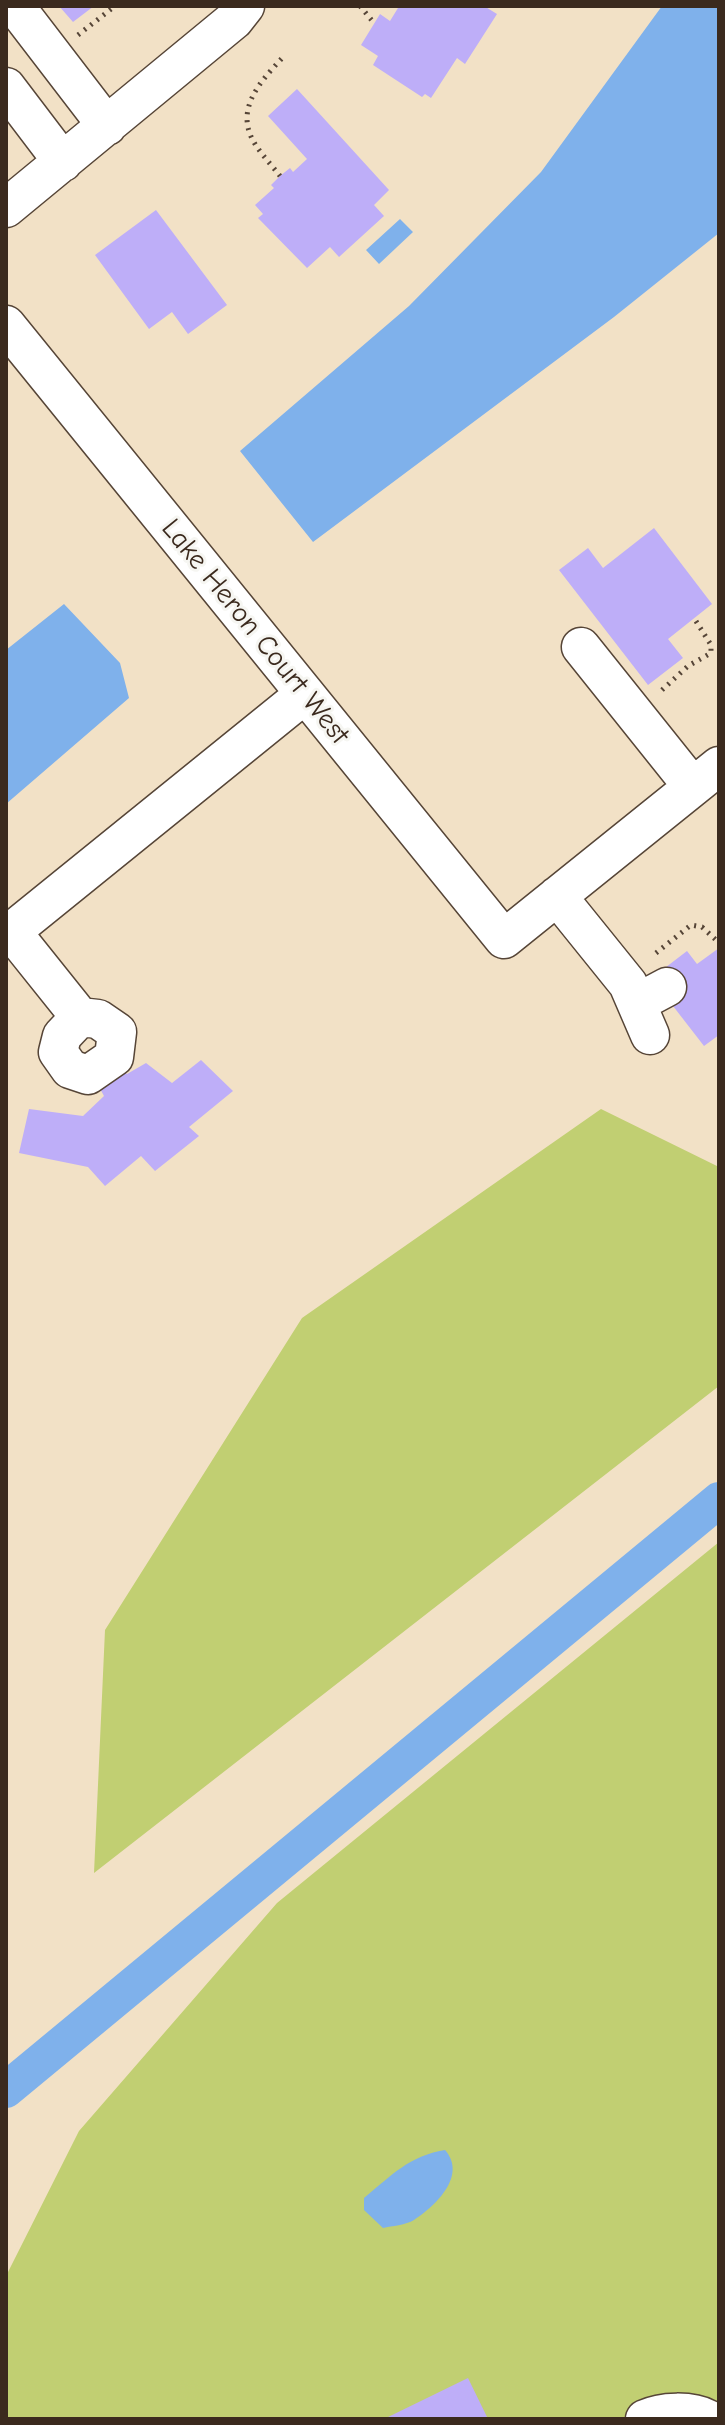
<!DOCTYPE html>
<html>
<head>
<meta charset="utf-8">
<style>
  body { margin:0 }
  #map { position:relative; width:725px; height:2425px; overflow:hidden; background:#f2e1c6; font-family:"Comic Neue",sans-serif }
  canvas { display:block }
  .frame { position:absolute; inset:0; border:8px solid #3b2a1e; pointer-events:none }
</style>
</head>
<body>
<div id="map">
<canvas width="725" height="2425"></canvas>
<div class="frame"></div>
</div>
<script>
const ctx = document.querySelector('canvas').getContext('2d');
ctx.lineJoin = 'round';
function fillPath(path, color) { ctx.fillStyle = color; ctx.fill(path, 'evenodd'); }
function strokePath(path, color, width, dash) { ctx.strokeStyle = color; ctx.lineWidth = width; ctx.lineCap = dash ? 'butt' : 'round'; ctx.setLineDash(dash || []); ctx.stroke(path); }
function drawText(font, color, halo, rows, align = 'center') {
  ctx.font = font + ' "Comic Neue",sans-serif'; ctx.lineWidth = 6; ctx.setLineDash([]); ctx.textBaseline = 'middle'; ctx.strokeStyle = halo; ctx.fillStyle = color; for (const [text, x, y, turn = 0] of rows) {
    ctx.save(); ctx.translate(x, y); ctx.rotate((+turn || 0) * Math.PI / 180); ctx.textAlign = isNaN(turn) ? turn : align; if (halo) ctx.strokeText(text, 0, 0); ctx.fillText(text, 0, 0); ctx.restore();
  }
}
fillPath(new Path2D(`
  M601,1109L719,1167V1386L94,1873L105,1630L302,1318Z
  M719,1542V2419H6V2276L79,2131L277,1903Z`), '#c1cf72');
fillPath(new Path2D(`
  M662,6H719V233L614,317L313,542L240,451L409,306L541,172Z
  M400,219L413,232L379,264L366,250Z
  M64,604L120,663L129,698L6,804V650Z
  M445,2150C467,2175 437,2205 414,2220C406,2225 392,2226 383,2228L364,2210V2198C392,2175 409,2156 445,2150Z`), '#7fb1eb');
strokePath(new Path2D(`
  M6,2090L719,1500`), '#7fb1eb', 36);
fillPath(new Path2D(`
  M59,6H94L73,22Z
  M395,6H484L497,14L465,64L457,58L431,98L425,94L422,97L373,65L378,56L361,45L380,14L390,21L398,8Z
  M297,89L389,190L374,205L384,216L339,257L330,247L307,268L258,218L263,214L255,205L274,188L271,185L280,176L290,168L293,172L307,159L268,116Z
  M156,210L227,305L188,334L172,312L149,329L95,255Z
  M654,528L712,604L668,639L683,658L648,685L559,570L588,548L603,568Z
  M719,948V1035L704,1046L673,1006L678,1002L657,974L687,951L697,964Z
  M201,1060L233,1091L189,1127L199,1136L155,1171L141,1156L105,1186L88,1167L19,1153L29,1109L83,1116L104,1096L98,1085L119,1068L127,1074L146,1063L172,1083Z
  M468,2378L488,2419H384Z`), '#beaef8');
const minor = new Path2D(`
  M15,6L107,126
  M6,87L63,162
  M6,208L234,20L245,6
  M6,325L504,939L719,766
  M581,647L693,787
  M557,896L628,984L650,1035
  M12,932L80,1017L98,1019L117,1032L114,1057L88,1075L70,1069L58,1052L62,1036L80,1017
  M6,936L305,694
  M637,1003L667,987
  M645,2419C662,2411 691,2410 708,2419`);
strokePath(minor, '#564537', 41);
strokePath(new Path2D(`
  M360,6L374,23
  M78,35L115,6
  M280,176C271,164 255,148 250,134C238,103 265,77 284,56
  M662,690L688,666L711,653V645L694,618
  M656,953L691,925L702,927L716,940`), '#564537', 5, [2, 6]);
strokePath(minor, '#fff', 38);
drawText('28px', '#3b2a1e', '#f6f6f2', [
  ["Lake Heron Court West",255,632,51]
]);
</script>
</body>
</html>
